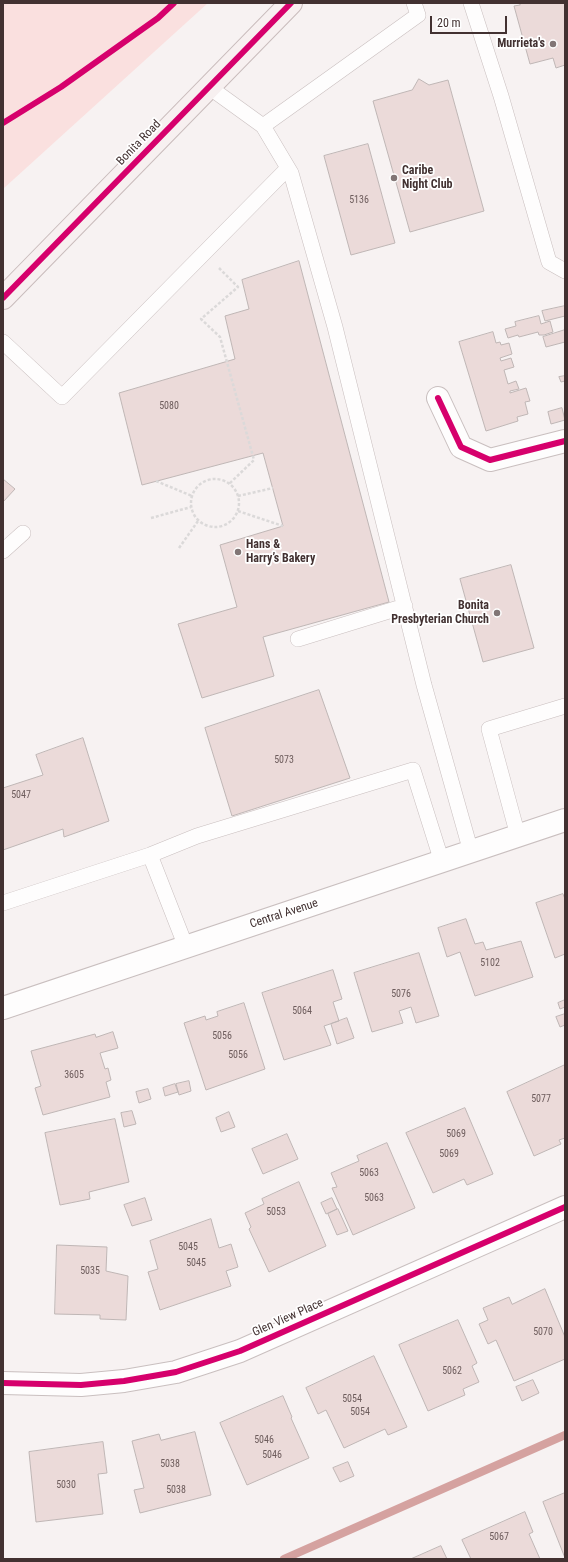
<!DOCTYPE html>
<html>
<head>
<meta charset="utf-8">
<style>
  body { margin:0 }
  #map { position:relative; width:568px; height:1562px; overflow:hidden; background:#f7f2f2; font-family:"Roboto Condensed",sans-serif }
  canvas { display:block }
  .frame { position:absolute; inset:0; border:4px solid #423131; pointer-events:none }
  .scale { position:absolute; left:430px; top:16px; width:77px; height:18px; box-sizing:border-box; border:2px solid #423131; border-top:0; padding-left:5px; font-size:12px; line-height:14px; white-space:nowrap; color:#423131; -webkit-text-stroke:3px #fff; paint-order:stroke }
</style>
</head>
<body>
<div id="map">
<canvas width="568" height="1562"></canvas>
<div class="frame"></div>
<div class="scale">20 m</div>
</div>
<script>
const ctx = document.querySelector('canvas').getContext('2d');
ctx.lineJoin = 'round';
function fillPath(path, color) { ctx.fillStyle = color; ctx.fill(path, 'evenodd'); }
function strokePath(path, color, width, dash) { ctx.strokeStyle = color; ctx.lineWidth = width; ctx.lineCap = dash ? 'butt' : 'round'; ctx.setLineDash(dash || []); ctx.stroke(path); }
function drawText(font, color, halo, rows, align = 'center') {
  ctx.font = font + ' "Roboto Condensed",sans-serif'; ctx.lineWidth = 3.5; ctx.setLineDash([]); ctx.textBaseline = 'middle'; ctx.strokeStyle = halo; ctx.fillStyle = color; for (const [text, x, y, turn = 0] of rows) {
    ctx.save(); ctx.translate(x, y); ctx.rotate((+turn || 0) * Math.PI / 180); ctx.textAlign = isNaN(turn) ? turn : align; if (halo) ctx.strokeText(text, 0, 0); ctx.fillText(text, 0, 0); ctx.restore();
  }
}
fillPath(new Path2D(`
  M3,3H208L3,189Z`), '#fae0df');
strokePath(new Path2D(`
  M284,1559L565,1435`), '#d5a2a0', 8);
const building = new Path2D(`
  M519,3H565V65L556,68L553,58L530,64L514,6L520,5Z
  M419,79L429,85L448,80L484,211L410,232L373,101L412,90Z
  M368,144L395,243L351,255L324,156Z
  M299,261L389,602L263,637L274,676L202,698L178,624L237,607L220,545L283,526L263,453L142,485L119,393L235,359L225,316L249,309L242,280Z
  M565,306V316L545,321L542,311Z
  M539,316L541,324L550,321L553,332L544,335H539L538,332L519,337L518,335L508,338L505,329L516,326L515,322Z
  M565,330V342L546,347L543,337Z
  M493,332L496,343L500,342L501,345L509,343L512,354L500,358L501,361L511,358L514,367L504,370L508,384L516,381L519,389L510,391V393L526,388L530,401L525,402L528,414L517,417L518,421L486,431L459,342Z
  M565,376V381L561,382L559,377Z
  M562,408L565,420L551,424L548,412Z
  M3,479L15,489L3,502Z
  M511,565L534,648L483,662L460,579Z
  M319,690L350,778L232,816L205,728Z
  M83,738L109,821L64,837L63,829L3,850V788L43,775L36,755Z
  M563,894L565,899V954L555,958L536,903Z
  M466,919L475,944L483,942L486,950L521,941L533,977L475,996L460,952L447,957L438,928Z
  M419,953L439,1016L416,1023L411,1007L399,1011L403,1023L372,1032L354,973Z
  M333,970L342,999L333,1002L339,1021L324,1026L331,1045L284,1060L262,993Z
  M565,1000V1007L560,1009L558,1003Z
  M244,1003L265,1069L206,1090L184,1023L205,1016L206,1020L218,1016L217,1012Z
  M565,1014V1025L560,1027L556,1017Z
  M347,1018L354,1038L337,1044L331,1024Z
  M113,1032L118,1048L100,1053L105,1069L108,1068L111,1080L106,1082L110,1097L43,1115L35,1088L41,1086L31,1051L95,1034L96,1037Z
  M565,1065V1138L559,1140L561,1144L534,1156L507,1092Z
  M189,1081L191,1091L179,1095L176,1084Z
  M175,1084L178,1092L165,1096L163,1088Z
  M148,1089L151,1099L139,1103L136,1092Z
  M465,1108L493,1174L467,1185L464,1179L433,1193L406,1133Z
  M132,1111L136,1124L124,1127L121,1113Z
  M229,1112L235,1127L221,1132L216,1118Z
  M115,1119L129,1182L89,1192L90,1199L60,1205L45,1133Z
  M287,1134L298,1159L263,1174L252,1149Z
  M387,1143L415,1208L353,1235L332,1188L337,1187L331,1173L359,1161L357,1156Z
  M299,1182L326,1246L269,1272L249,1229L251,1227L245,1213L264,1204L262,1199Z
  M145,1198L152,1220L132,1226L124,1205Z
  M332,1198L337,1209L326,1214L321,1203Z
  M338,1209L348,1231L337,1235L328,1214Z
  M211,1219L219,1248L231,1244L238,1267L226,1271L231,1286L160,1310L148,1272L158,1269L150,1241Z
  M57,1245L107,1247L106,1271L128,1276L126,1320L100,1319V1315L55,1314Z
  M545,1289L565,1337V1359L514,1381L496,1340L488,1344L479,1324L488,1320L483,1308L509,1297L512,1304Z
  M458,1320L477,1363L472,1366L479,1382L463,1389L465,1395L428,1411L399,1345Z
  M374,1356L407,1427L388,1435L385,1429L344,1448L326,1410L318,1414L306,1388Z
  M533,1380L539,1393L522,1401L516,1387Z
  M283,1396L292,1417L291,1418L309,1458L247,1485L220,1423Z
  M195,1432L211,1495L140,1513L134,1490L144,1488L132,1441L159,1434L161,1440Z
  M103,1442L107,1473L98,1474L103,1514L36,1522L29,1452Z
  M348,1462L354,1476L340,1482L333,1468Z
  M565,1493V1558L543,1502Z
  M525,1512L533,1532L529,1534L540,1559H471L462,1540Z
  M441,1546L447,1559H411Z`);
fillPath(building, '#ebdad9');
strokePath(building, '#bfb6b5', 1);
const lane = new Path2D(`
  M471,3L501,96L549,262L565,271
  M209,87L263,126L291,173L335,327L424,685L471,852
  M263,126L418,15L414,3
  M3,342L62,397L288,168
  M3,551L23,533
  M298,639L405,606
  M518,836L489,729L565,706
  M150,855L186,947
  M3,903L150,855L197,836L413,770L442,862`);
const street = new Path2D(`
  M438,398L461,447L490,460L565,441
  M3,1383L81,1385L124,1381L176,1372L240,1351L565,1207`);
const secondary = new Path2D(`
  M3,1008L565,820`);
const primary = new Path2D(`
  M3,298L291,3`);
strokePath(lane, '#c9bfbf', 16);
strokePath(street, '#c9bfbf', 24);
strokePath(secondary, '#c9bfbf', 24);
strokePath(primary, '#c9bcbc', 24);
strokePath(new Path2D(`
  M219,268L238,287L201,319L220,337L254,460L229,484
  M191 503a24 24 0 1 1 48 0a24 24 0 1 1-48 0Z
  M156,481L192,496
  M238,496L273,488
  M238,511L283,526
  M151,518L191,507
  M179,548L198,521`), '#dbd9d9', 2.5, [3, 2]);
strokePath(lane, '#fefdfd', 15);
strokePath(street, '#fefdfd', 22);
strokePath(secondary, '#fefdfd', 22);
strokePath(primary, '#f7f0f0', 22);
strokePath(new Path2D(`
  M3,123L61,87L158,18L174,3
  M3,298L291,3
  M438,398L461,447L490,460L565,441
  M3,1383L81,1385L124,1381L176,1372L240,1351L565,1207`), '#d6006c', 6);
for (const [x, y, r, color] of [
  [553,44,4,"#817575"],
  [394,178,4,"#817575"],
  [238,552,4,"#817575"],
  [497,613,4,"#817575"]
]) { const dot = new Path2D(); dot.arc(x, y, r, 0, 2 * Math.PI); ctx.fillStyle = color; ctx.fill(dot); strokePath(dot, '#fff', 1.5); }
drawText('10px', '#6d5c5c', null, [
  ["5136",359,200],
  ["5080",169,406],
  ["5073",284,760],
  ["5047",21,795],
  ["5102",490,963],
  ["5076",401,994],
  ["5064",302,1011],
  ["5056",222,1036],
  ["5056",238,1055],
  ["3605",74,1075],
  ["5077",541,1099],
  ["5069",456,1134],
  ["5069",449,1154],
  ["5063",369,1173],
  ["5063",374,1198],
  ["5053",276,1212],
  ["5045",188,1247],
  ["5045",196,1263],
  ["5035",90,1271],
  ["5070",543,1332],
  ["5062",452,1371],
  ["5054",352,1399],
  ["5054",360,1412],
  ["5046",264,1440],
  ["5046",272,1455],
  ["5038",170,1464],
  ["5030",66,1485],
  ["5038",176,1490],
  ["5067",499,1537]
]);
drawText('bold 12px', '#423131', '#fff', [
  ["Murrieta's",545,44],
  ["Caribe",402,171,"left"],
  ["Night Club",402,185,"left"],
  ["Hans &",246,545,"left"],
  ["Harry’s Bakery",246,559,"left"],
  ["Bonita",489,606],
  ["Presbyterian Church",489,620]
], 'right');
drawText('12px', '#423131', '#fff', [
  ["Bonita Road",139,143,-46],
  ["Central Avenue",284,914,-18],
  ["Glen View Place",288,1318,-24]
]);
</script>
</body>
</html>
